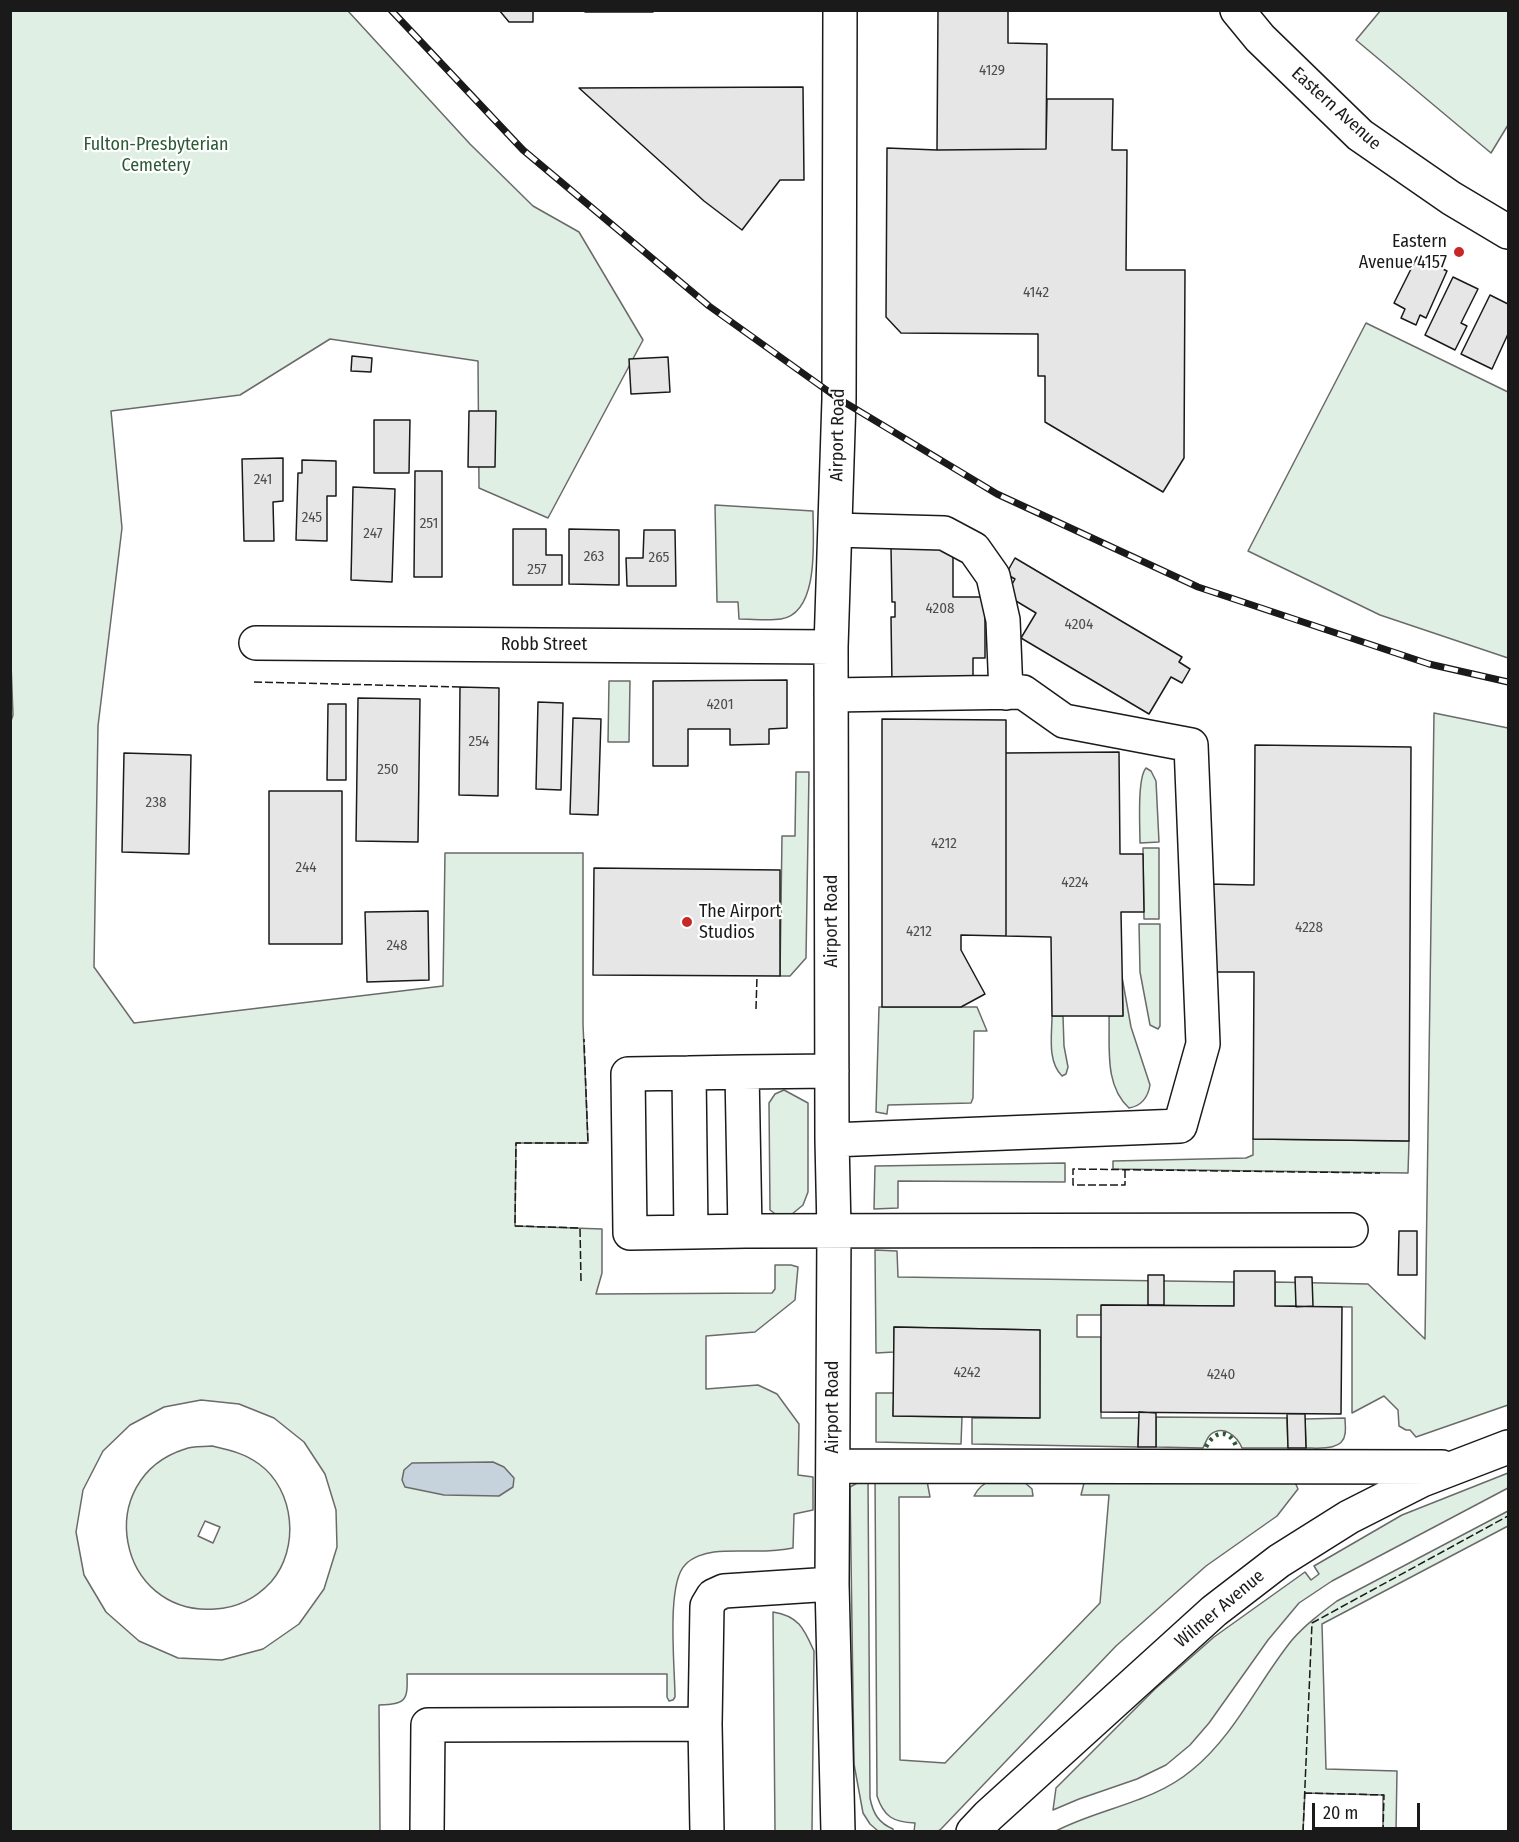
<!DOCTYPE html>
<html>
<head>
<meta charset="utf-8">
<style>
  body { margin:0 }
  #map { position:relative; width:1519px; height:1842px; overflow:hidden; background:#fff; font-family:"Fira Sans Condensed",sans-serif }
  canvas { display:block }
  .frame { position:absolute; inset:0; border:12px solid #1a1a1a; pointer-events:none }
  .scale { position:absolute; left:1312px; top:1803px; width:108px; height:27px; box-sizing:border-box; border:3px solid #1a1a1a; border-top:0; padding-left:8px; font-size:18px; line-height:21px; white-space:nowrap; color:#1a1a1a; -webkit-text-stroke:4px #fff; paint-order:stroke }
</style>
</head>
<body>
<div id="map">
<canvas width="1519" height="1842"></canvas>
<div class="frame"></div>
<div class="scale">20 m</div>
</div>
<script>
const ctx = document.querySelector('canvas').getContext('2d');
ctx.lineJoin = 'round';
function fillPath(path, color) { ctx.fillStyle = color; ctx.fill(path, 'evenodd'); }
function strokePath(path, color, width, dash) { ctx.strokeStyle = color; ctx.lineWidth = width; ctx.lineCap = dash ? 'butt' : 'round'; ctx.setLineDash(dash || []); ctx.stroke(path); }
function drawText(font, color, halo, rows, align = 'center') {
  ctx.font = font + ' "Fira Sans Condensed",sans-serif'; ctx.lineWidth = 4.5; ctx.setLineDash([]); ctx.textBaseline = 'middle'; ctx.strokeStyle = halo; ctx.fillStyle = color; for (const [text, x, y, turn = 0] of rows) {
    ctx.save(); ctx.translate(x, y); ctx.rotate((+turn || 0) * Math.PI / 180); ctx.textAlign = isNaN(turn) ? turn : align; if (halo) ctx.strokeText(text, 0, 0); ctx.fillText(text, 0, 0); ctx.restore();
  }
}
const green = new Path2D(`
  M1381,10L1508,11V125L1491,153L1356,40Z
  M11,11H348L470,144L533,206L579,232L643,340L548,518L479,488L478,361L330,339L240,395L111,411L122,528L98,726L94,967L134,1023L443,986L445,853H583V1024L588,1143H516L515,1226L602,1229V1273L596,1294L772,1293L775,1289V1265H791L798,1267L795,1300L755,1332L706,1336V1389L758,1385L777,1394L799,1424L798,1475L813,1477V1510L794,1514L793,1548C767,1554 741,1549 714,1552C705,1553 692,1557 685,1565C666,1584 675,1668 675,1697L673,1700L669,1701L667,1697V1674H407C408,1701 406,1704 379,1705L380,1831L11,1832L10,724L13,715L10,638ZM201,1400L239,1404L274,1418L304,1442L325,1474L336,1510L337,1547L324,1589L299,1624L263,1649L222,1660L178,1658L139,1641L106,1612L84,1575L76,1532L83,1490L103,1451L130,1425L164,1407Z
  M1366,323L1508,392V658L1380,615L1248,551Z
  M715,505L813,511C813,539 820,613 781,619C768,621 753,619 739,619L738,602H717Z
  M609,681H630L629,742H608Z
  M1434,713L1508,728V1405L1416,1437L1410,1430H1406L1399,1426L1398,1410L1384,1396L1352,1413V1307L1275,1306V1282L1368,1284L1425,1339Z
  M1146,768L1151,771L1156,781L1159,842L1140,843C1140,827 1137,778 1146,768Z
  M796,772H809L806,958L790,976H780L782,836H795Z
  M1143,848H1159V919H1144Z
  M1139,924H1160V1026L1158,1029L1150,1025L1140,972Z
  M1122,977L1131,1027L1150,1085C1148,1097 1141,1106 1129,1108C1104,1085 1110,1047 1109,1016H1123Z
  M879,1007H977L987,1031H974L973,1098L971,1103L888,1105L887,1114L876,1112Z
  M1052,1016H1063L1064,1046L1068,1067L1066,1074L1062,1076C1047,1061 1052,1035 1052,1016Z
  M784,1090L808,1103V1192L803,1205L786,1219L778,1216L770,1210L769,1103L775,1094Z
  M1253,1139L1409,1141L1408,1173L1113,1169V1161L1246,1158L1253,1155Z
  M1065,1163V1182L898,1181V1208L874,1209L875,1166Z
  M875,1250L897,1251L898,1277L1234,1282V1306L1102,1305L1101,1315H1077V1337H1101V1418H1139L1138,1447L972,1444V1418H1039L1040,1330L894,1327V1352L876,1353Z
  M876,1393H894L893,1416L962,1417L961,1444L876,1442Z
  M1156,1417L1287,1418L1288,1448H1242C1237,1436 1223,1424 1210,1435C1207,1438 1205,1444 1203,1448L1156,1447Z
  M1345,1418C1345,1423 1346,1429 1345,1434C1343,1451 1319,1448 1306,1448L1305,1419Z
  M212,1446C229,1450 244,1453 259,1464C295,1490 300,1549 271,1582C256,1598 237,1608 215,1609C117,1616 91,1479 185,1449C193,1446 204,1447 212,1446ZM205,1521L220,1527L213,1543L198,1536Z
  M1508,1473V1488L1332,1581L1299,1603L1268,1640L1209,1723L1190,1745L1166,1765L1137,1779L1079,1799L1053,1810L1056,1788L1155,1689L1214,1637L1305,1572L1311,1580L1319,1574L1314,1566L1402,1515Z
  M875,1476L927,1481L930,1497H899L900,1760L945,1763L1100,1603L1109,1495H1081L1085,1479L1294,1480L1298,1489L1277,1516L1206,1566L1116,1646L941,1829L938,1831L914,1832L915,1823C893,1822 884,1817 877,1796Z
  M868,1477L870,1798C873,1814 879,1823 893,1829V1831H878L870,1824L863,1813L854,1764L850,1487Z
  M1022,1480L1032,1489L1033,1496H974C985,1475 1000,1481 1022,1480Z
  M1508,1511V1526L1322,1624L1326,1769L1397,1771L1396,1831H1383V1795L1305,1793L1303,1831H1056C1100,1808 1153,1803 1192,1770C1235,1735 1258,1682 1292,1640C1305,1625 1321,1613 1337,1601Z
  M773,1612C799,1616 804,1629 814,1651L812,1831H775Z`);
fillPath(green, '#e0efe3');
strokePath(green, '#6a6a6a', 1.5);
const water = new Path2D(`
  M493,1462L504,1467L514,1478L513,1487L499,1496L444,1495L405,1487L402,1480L404,1470L412,1463Z`);
fillPath(water, '#c6d2dc');
strokePath(water, '#6a6a6a', 1.5);
const building = new Path2D(`
  M499,10H533V22H509Z
  M585,10H653V12H585Z
  M938,10H1008V43L1047,44L1046,149L937,150Z
  M803,87L804,180H780L742,230L704,201L579,88Z
  M1047,99H1113L1112,150H1127L1126,270H1185L1184,458L1163,492L1045,422V376H1038V334L901,333L886,317L887,148L937,150L1046,149Z
  M1417,257L1447,271L1426,318L1420,315L1416,325L1401,318L1405,309L1394,303Z
  M1453,277L1478,289L1461,323L1467,326L1455,350L1425,335Z
  M1490,295L1508,304V334L1492,369L1461,354Z
  M352,356L372,358L371,372L351,371Z
  M668,357L670,392L631,394L629,359Z
  M469,411H496L495,467H468Z
  M374,420H410L409,473H374Z
  M283,458V501L273,502L274,541H244L242,459Z
  M302,460L336,461V496H327V541L296,540L298,473H302Z
  M415,471H442V577H414Z
  M353,487L395,489L392,582L351,580Z
  M513,529H546V555H562V585H513Z
  M569,529L619,530V585L569,584Z
  M644,530H675L676,586H627L626,558H643Z
  M891,548H953V597H985V658H973V684H892L891,617H895V602H892Z
  M1015,558L1182,657L1179,662L1190,669L1182,683L1171,677L1149,714L1021,638L1036,613L1006,595L1015,579L1006,574Z
  M787,680V728L769,729V744L730,745V729H688V766H653V681Z
  M460,687L499,688L498,796L459,795Z
  M358,698L420,699L418,842L356,841Z
  M538,702L563,703L561,790L536,789Z
  M328,704H346V780H327Z
  M573,718L601,719L598,815L570,814Z
  M882,719L1006,720V936L961,935V950L985,994L961,1007H882Z
  M1255,745L1411,747L1409,1141L1253,1139L1254,972H1208V884L1254,885Z
  M1119,752L1120,854H1143L1144,912H1121L1123,1016H1052L1051,937L1006,936V753Z
  M124,753L191,755L189,854L122,852Z
  M269,791H342V944H269Z
  M594,868L780,870V976L593,975Z
  M428,911L429,980L367,982L365,912Z
  M1399,1231H1417V1275H1398Z
  M1234,1271H1275V1306L1342,1307L1341,1414L1101,1412V1305L1234,1306Z
  M1148,1275H1164V1305H1148Z
  M1295,1277H1312L1313,1306L1296,1307Z
  M894,1327L1040,1330V1418L893,1416Z
  M1139,1412L1156,1413V1447H1138Z
  M1287,1414H1305L1306,1448H1288Z`);
fillPath(building, '#e6e6e6');
strokePath(building, '#1a1a1a', 1.5);
const minor = new Path2D(`
  M835,530L944,533L974,549L993,576L1003,620L1006,693
  M256,643L831,647
  M831,695L1023,692L1064,721L1191,745L1203,1044L1180,1126L832,1140
  M832,1071L742,1072L745,1231L1351,1230
  M742,1072L689,1073L691,1232L745,1231
  M689,1073L628,1074L630,1233L691,1232
  M833,1466L1442,1467
  M427,1832L428,1725L705,1724
  M707,1832L705,1724L707,1606L713,1596L724,1591L832,1584
  M838,1832L832,1584L834,1230L832,1140L831,647L839,399L840,10
  M973,1832L988,1816L1214,1611L1279,1561L1349,1517L1422,1480L1508,1447`);
const major = new Path2D(`
  M1237,10L1260,38L1360,135L1451,198L1508,232`);
strokePath(minor, '#1a1a1a', 36);
strokePath(major, '#1a1a1a', 36);
strokePath(minor, '#fff', 33);
strokePath(major, '#fff', 33);
const rail = new Path2D(`
  M391,10L523,150L709,306L839,399L997,494L1198,587L1429,664L1508,682`);
strokePath(rail, '#1a1a1a', 7);
strokePath(rail, '#fff', 4.5, [14]);
strokePath(new Path2D(`
  M1206,1447C1214,1431 1229,1428 1236,1446`), '#2b5a34', 4.5, [3, 4.5]);
strokePath(new Path2D(`
  M254,682L460,687
  M756,1009L757,976
  M1125,1170V1185H1073V1169L1380,1173
  M581,1281L580,1228L515,1226L516,1143H588L584,1039
  M1304,1793L1384,1795L1383,1832
  M1303,1832L1312,1623L1508,1516`), '#1a1a1a', 1.5, [8, 3]);
for (const [x, y, r, color] of [
  [1459,252,6,"#c62828"],
  [687,922,6,"#c62828"]
]) { const dot = new Path2D(); dot.arc(x, y, r, 0, 2 * Math.PI); ctx.fillStyle = color; ctx.fill(dot); strokePath(dot, '#fff', 2); }
drawText('15px', '#4d4d4d', null, [
  ["4129",992,71],
  ["4142",1036,293],
  ["241",263,480],
  ["245",312,518],
  ["251",429,524],
  ["247",373,534],
  ["263",594,557],
  ["265",659,558],
  ["257",537,570],
  ["4208",940,609],
  ["4204",1079,625],
  ["4201",720,705],
  ["254",479,742],
  ["250",388,770],
  ["238",156,803],
  ["4212",944,844],
  ["244",306,868],
  ["4224",1075,883],
  ["4228",1309,928],
  ["4212",919,932],
  ["248",397,946],
  ["4242",967,1373],
  ["4240",1221,1375]
]);
drawText('18px', '#1a1a1a', '#fff', [
  ["Eastern Avenue",1336,109,42],
  ["Airport Road",838,435,-89],
  ["Robb Street",544,645],
  ["Airport Road",832,921,-90],
  ["Airport Road",833,1407,-90],
  ["Wilmer Avenue",1220,1609,-40]
]);
drawText('18px', '#2b5a34', '#fff', [
  ["Fulton-Presbyterian",156,145],
  ["Cemetery",156,166]
]);
drawText('18px', '#1a1a1a', '#fff', [
  ["Eastern",1447,242],
  ["Avenue 4157",1447,263],
  ["The Airport",699,912,"left"],
  ["Studios",699,933,"left"]
], 'right');
</script>
</body>
</html>
